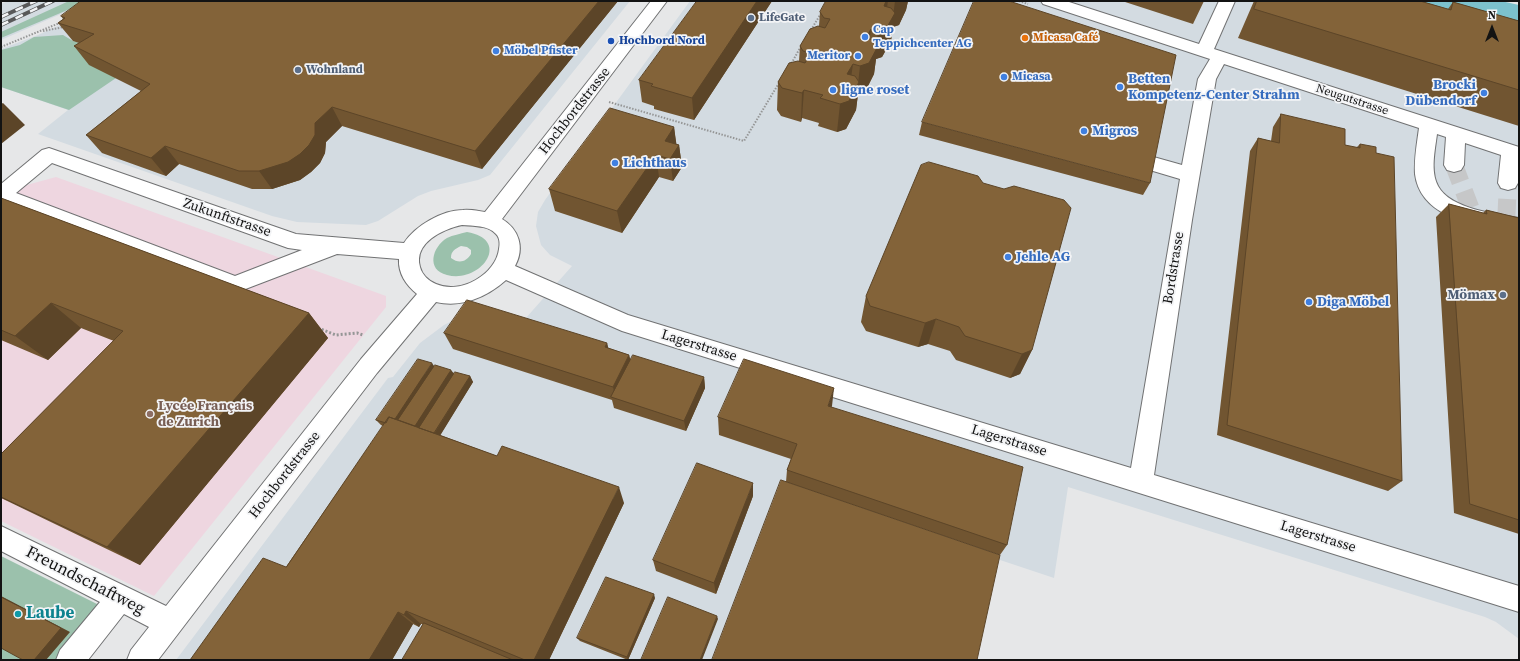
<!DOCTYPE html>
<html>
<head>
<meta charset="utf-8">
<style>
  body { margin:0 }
  #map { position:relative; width:1520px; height:661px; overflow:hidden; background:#e6e7e8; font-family:"Source Serif 4",serif }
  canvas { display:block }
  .frame { position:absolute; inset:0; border:2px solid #131313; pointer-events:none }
  .north { position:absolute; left:1472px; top:8px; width:40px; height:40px; -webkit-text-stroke:3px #f3f4f6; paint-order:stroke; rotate:0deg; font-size:11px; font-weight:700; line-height:16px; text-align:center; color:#131313 }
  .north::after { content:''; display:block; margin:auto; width:14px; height:18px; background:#131313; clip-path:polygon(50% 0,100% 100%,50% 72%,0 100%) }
</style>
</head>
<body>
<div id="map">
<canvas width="1520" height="661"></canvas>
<div class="frame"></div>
<div class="north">N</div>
</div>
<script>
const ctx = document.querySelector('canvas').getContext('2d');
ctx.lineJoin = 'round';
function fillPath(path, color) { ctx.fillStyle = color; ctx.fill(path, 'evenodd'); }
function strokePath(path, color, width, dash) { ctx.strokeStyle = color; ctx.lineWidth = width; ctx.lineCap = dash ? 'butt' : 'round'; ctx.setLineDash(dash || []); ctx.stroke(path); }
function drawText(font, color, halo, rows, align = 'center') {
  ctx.font = font + ' "Source Serif 4",serif'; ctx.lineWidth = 3.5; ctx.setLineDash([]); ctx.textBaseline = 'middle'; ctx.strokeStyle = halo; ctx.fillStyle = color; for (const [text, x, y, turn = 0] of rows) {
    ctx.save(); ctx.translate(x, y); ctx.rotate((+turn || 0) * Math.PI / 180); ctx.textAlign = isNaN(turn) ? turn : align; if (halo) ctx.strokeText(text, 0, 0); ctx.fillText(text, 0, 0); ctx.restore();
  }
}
fillPath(new Path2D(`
  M8,1H91L1,40V4Z
  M112,1H630L490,175L478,180L431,191L418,196L378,221L366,225L297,222L272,216L38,134L68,110L1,87V49L38,35Z
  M690,1H1368L1519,36V639L1496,622L1485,617L1068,487L1054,578L997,559L975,660H176L388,378L393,377L420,343L444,325L458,318L525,319L572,266L550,255L541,245L536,226L538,212L545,200Z`), '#d3dbe1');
fillPath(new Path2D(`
  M56,177L386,296V307L154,596L1,521V192Z`), '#eed6e0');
fillPath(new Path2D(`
  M69,1H89L1,38V32Z
  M63,35L73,41L108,52L116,78L69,110L1,87V50L20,45L34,37Z
  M467,232C513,240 480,284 447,275C426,270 432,247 447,238C453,235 460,234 467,232ZM461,246L467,247L471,250V254C466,262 459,264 451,258C451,251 455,249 461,246Z
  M1,556L105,608L62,660H1Z`), '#9bc1ac');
fillPath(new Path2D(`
  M1407,1H1501L1519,5V25Z`), '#7cc1cd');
strokePath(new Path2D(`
  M1454,165L1481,236
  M1505,245L1508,183`), '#c6c7c8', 18, [18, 10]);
const minor = new Path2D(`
  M651,1H667L502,219C519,229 525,248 515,266L628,315L1131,468L1180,179L1143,168L1140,163L1143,158L1150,156L1182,165L1198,79L1210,59L1043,4L1041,1H1066L1199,44L1219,1H1235L1214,49L1519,147L1518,183L1515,188L1508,190L1501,188L1498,183L1501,155L1465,143L1464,165L1461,170L1454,172L1447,170L1444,165L1446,137L1437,134C1435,150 1430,171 1438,186C1450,209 1496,214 1519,218V234C1482,226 1421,221 1415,174C1414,159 1417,143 1419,128L1224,64L1216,79L1192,220L1154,475L1519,586V612L622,331L506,280C487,297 462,308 436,302L377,373L158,660H127L131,650L149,627L124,614L88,660H56L60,650L100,602L1,551V526L166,606L361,359L417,294C406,285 398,273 399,259L337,254L235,293L1,203V184L42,150L49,148L296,234L404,243C415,226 442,210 463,210C470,209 478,211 485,212ZM52,163L288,248L302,250L235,276L16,193ZM462,225C473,226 488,225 496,234C500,238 500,244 499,249C496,274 461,295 436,284C429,281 422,275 420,267C413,243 443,229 462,225Z`);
strokePath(minor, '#717273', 2);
strokePath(new Path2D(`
  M1019,1L1028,4
  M811,30L820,15
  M43,31L64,27
  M1,47L62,22
  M790,66L800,48
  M609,102L744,141L779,83`), '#959696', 2, [1.5, 1.5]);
strokePath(new Path2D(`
  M318,328L336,335L357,333L363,335`), '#959696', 3, [2, 2]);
fillPath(minor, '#fff');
const rail = new Path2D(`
  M1,17L36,1
  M1,25L53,1`);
strokePath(rail, '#585859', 4);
strokePath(rail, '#f3f4f6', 2.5, [8]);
fillPath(new Path2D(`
  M618,1L482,169L342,126L326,142L325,153L320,163L311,172L300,180L272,189H252L179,164L166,176L102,153L86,135L141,91L89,65L74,46L79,43L73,41L58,23L63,19L61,16Z
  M697,1H772L694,120L654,109V106L642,102L639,80Z
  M826,1H908L906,10L899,25L893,27L891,41L882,57L876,59L874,74L865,92L858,94L856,110L846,129L837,132L818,126L819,123L802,118L801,122L781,116L777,110L778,82L799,61L800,46L819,26L820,12Z
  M1122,1H1204L1193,24Z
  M1254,1H1420L1448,9L1453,2L1519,21V126L1238,38Z
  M1281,114L1345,145L1356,148L1360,144L1402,481L1388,491L1217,435L1250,151L1258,138L1271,141L1273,127Z
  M922,122L1150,183L1143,195L919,135Z
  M674,127L676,144L679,145L682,167L673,181L659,177L622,233L555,211L549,189Z
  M1,198L309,313L328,338L140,565L1,498V454L114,341L81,328L48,360L1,340Z
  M1449,204L1483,213L1486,210L1519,218V534L1454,513L1436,217Z
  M866,296L1032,350L1020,374L1010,378L956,360L950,351L928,344L918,347L866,331L861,322Z
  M444,333L607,343L608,348L629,355L630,359L704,377L705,388L686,431L614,408L612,400L453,349Z
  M434,366L454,374L470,376L473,382L440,435L624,503L549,660H402L423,624H421L419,627L413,624L392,660H190L286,567L383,426L381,425L376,420Z
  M831,407L1007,545L1000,555L786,482L787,470L791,459L719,435L718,417Z
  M753,496L716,594L656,571L653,560Z
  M655,598L628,660L580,641L577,638Z`), '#715531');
fillPath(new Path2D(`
  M599,1H618L482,169L475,151Z
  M757,1H772L694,120L692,98Z
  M886,1H888L884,26L893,17L895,1H908L906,10L899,25L893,27L891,41L882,57L876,59L874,74L865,92L858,94L856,110L846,129L837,132L840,104L858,84L860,66L866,38L871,29L867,58L876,50L878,31L884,6Z
  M853,64L849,92L847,74Z
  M804,90L802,118L801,122L802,93Z
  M3,103L25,125L1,144V104Z
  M332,107L342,126L326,142L325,153L320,163L311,172L300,180L272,189L259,171L315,123Z
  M674,127L677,148L679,145L682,167L673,181L670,159L665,141Z
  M165,146L179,164L166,176L151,158Z
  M656,155L659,177L622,233L617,211Z
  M51,303L81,328L48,360L15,336Z
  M309,313L328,338L140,565L107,547Z
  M936,319L928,344L918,347L925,323Z
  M607,343L611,359L605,347Z
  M1032,350L1020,374L1010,378L1022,354Z
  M629,355L633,370L616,399L613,387Z
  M432,363L436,369L394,426L391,425Z
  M451,370L455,375L417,434L411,432Z
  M470,376L473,382L435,444L431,439Z
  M704,377L705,388L686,431L684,421Z
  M834,388L832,406L825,424L828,406Z
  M753,483V496L716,594L714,583Z
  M619,487L624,503L549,660H534Z
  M654,594L655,598L628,660L627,657Z
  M1,596L70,632L46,660H34L1,597Z
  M406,611L421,624L419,627L404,615Z
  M398,612L413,624L392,660H369Z
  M717,616L718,619L702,660H700Z`), '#5c4528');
const building = new Path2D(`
  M81,1H599L475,151L332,107L315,123V135L309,145L300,154L288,162L259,171H239L165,146L151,158L86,135L150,84L74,46L94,34L58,23L65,18L61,16Z
  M697,1H757L692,98L651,86L653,84L639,80Z
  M826,1H886L884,6L891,8L895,13L886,29L878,31L871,29L866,38L874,40L878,46L869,63L860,66L853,64L847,74L855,76L859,82L849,101L840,104L820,98L823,95L804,90L802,93L782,88L778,82L789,63L798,61L805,63L811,53L803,51L800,46L810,29L818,26L825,28L830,19L824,18L820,12Z
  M974,1H1009L1176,55L1150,183L922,122Z
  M1257,1H1420L1451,10L1453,2L1519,21V90L1254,9Z
  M610,108L674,127L665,141L679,145L670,159L656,155L617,211L549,189Z
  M1281,114L1345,129V145L1360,148V144L1376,147V153L1394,157L1402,481L1227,425L1258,138L1279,143Z
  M929,162L978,176L983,183L1004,189L1014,186L1064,200L1071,208L1032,350L1022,354L965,336L959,327L936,319L925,323L870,306L866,296L921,165Z
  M1,198L309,313L107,547L1,497V454L123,331L51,303L15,336L1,330Z
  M1449,204L1487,214L1486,210L1519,218V520L1470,504Z
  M467,300L607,343L605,347L629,355L613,387L444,333Z
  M633,355L704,377L684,421L611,397Z
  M418,359L432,363L395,419L389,417L386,423L376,420Z
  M744,359L834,388L828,406L1023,467L1007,545L787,470L797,444L718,417Z
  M435,365L451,370L415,426L398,420Z
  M455,372L470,376L434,433L419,428Z
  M389,417L497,456L502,446L619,487L534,660H525L406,611L404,615L398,612L369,660H190L263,558L286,567Z
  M697,463L753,483L714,583L653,560Z
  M781,480L1000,555L977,660H712Z
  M606,577L654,594L627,657L577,638Z
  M1,597L61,628L34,660H23L1,648Z
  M668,597L717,616L700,660H641Z
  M424,623L513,660H402Z`);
fillPath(building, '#836339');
strokePath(building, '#5c4528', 1);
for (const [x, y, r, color] of [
  [751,18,4,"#5c6f8a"],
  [865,37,4,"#3f7fe0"],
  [1025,38,4,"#e8710a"],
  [611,41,4,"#1a4fb4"],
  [496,51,4,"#3f7fe0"],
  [858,56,4,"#3f7fe0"],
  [298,70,4,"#5c6f8a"],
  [1004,77,4,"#3f7fe0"],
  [1120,87,4,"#3f7fe0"],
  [833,90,4,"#3f7fe0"],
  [1484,93,4,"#3f7fe0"],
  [1084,131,4,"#3f7fe0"],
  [615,163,4,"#3f7fe0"],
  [1008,257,4,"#3f7fe0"],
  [1503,295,4,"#5c6f8a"],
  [1309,302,4,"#3f7fe0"],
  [150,414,4,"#8d6e63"],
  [18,614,4,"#0f9aa8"]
]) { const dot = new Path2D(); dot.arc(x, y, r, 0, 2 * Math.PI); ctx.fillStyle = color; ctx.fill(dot); strokePath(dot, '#f3f4f6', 1.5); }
drawText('bold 12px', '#4e5e75', '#f3f4f6', [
  ["LifeGate",759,18],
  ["Wohnland",306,70]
], 'left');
drawText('bold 12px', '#366cbe', '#f3f4f6', [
  ["Cap",873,30],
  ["Teppichcenter AG",873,44],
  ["Möbel Pfister",504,51],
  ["Meritor",850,56,"right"],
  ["Micasa",1012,77]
], 'left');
drawText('bold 12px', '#c56008', '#f3f4f6', [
  ["Micasa Café",1033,38]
], 'left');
drawText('bold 12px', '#164399', '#f3f4f6', [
  ["Hochbord Nord",619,41]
], 'left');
drawText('12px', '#131313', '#f3f4f6', [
  ["Neugutstrasse",1352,100,18]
]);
drawText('bold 14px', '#366cbe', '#f3f4f6', [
  ["Betten",1128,79],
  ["Kompetenz-Center Strahm",1128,95],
  ["Brocki",1476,85,"right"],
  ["Dübendorf",1476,101,"right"],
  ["ligne roset",841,90],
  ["Migros",1092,131],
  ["Lichthaus",623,163],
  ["Jehle AG",1016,257],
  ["Diga Möbel",1317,302]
], 'left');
drawText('14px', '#131313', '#f3f4f6', [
  ["Hochbordstrasse",575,111,-52],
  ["Zukunftstrasse",227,218,19],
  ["Bordstrasse",1174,268,-81],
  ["Lagerstrasse",699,346,17],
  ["Lagerstrasse",1009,441,17],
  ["Hochbordstrasse",285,475,-52],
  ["Lagerstrasse",1318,537,17]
]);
drawText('bold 14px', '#4e5e75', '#f3f4f6', [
  ["Mömax",1495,295]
], 'right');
drawText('bold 14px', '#785e54', '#f3f4f6', [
  ["Lycée Français",158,406],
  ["de Zurich",158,422]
], 'left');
drawText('17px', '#131313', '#f3f4f6', [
  ["Freundschaftweg",85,581,27]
]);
drawText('bold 17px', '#0d838f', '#f3f4f6', [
  ["Laube",26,614]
], 'left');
</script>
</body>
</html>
